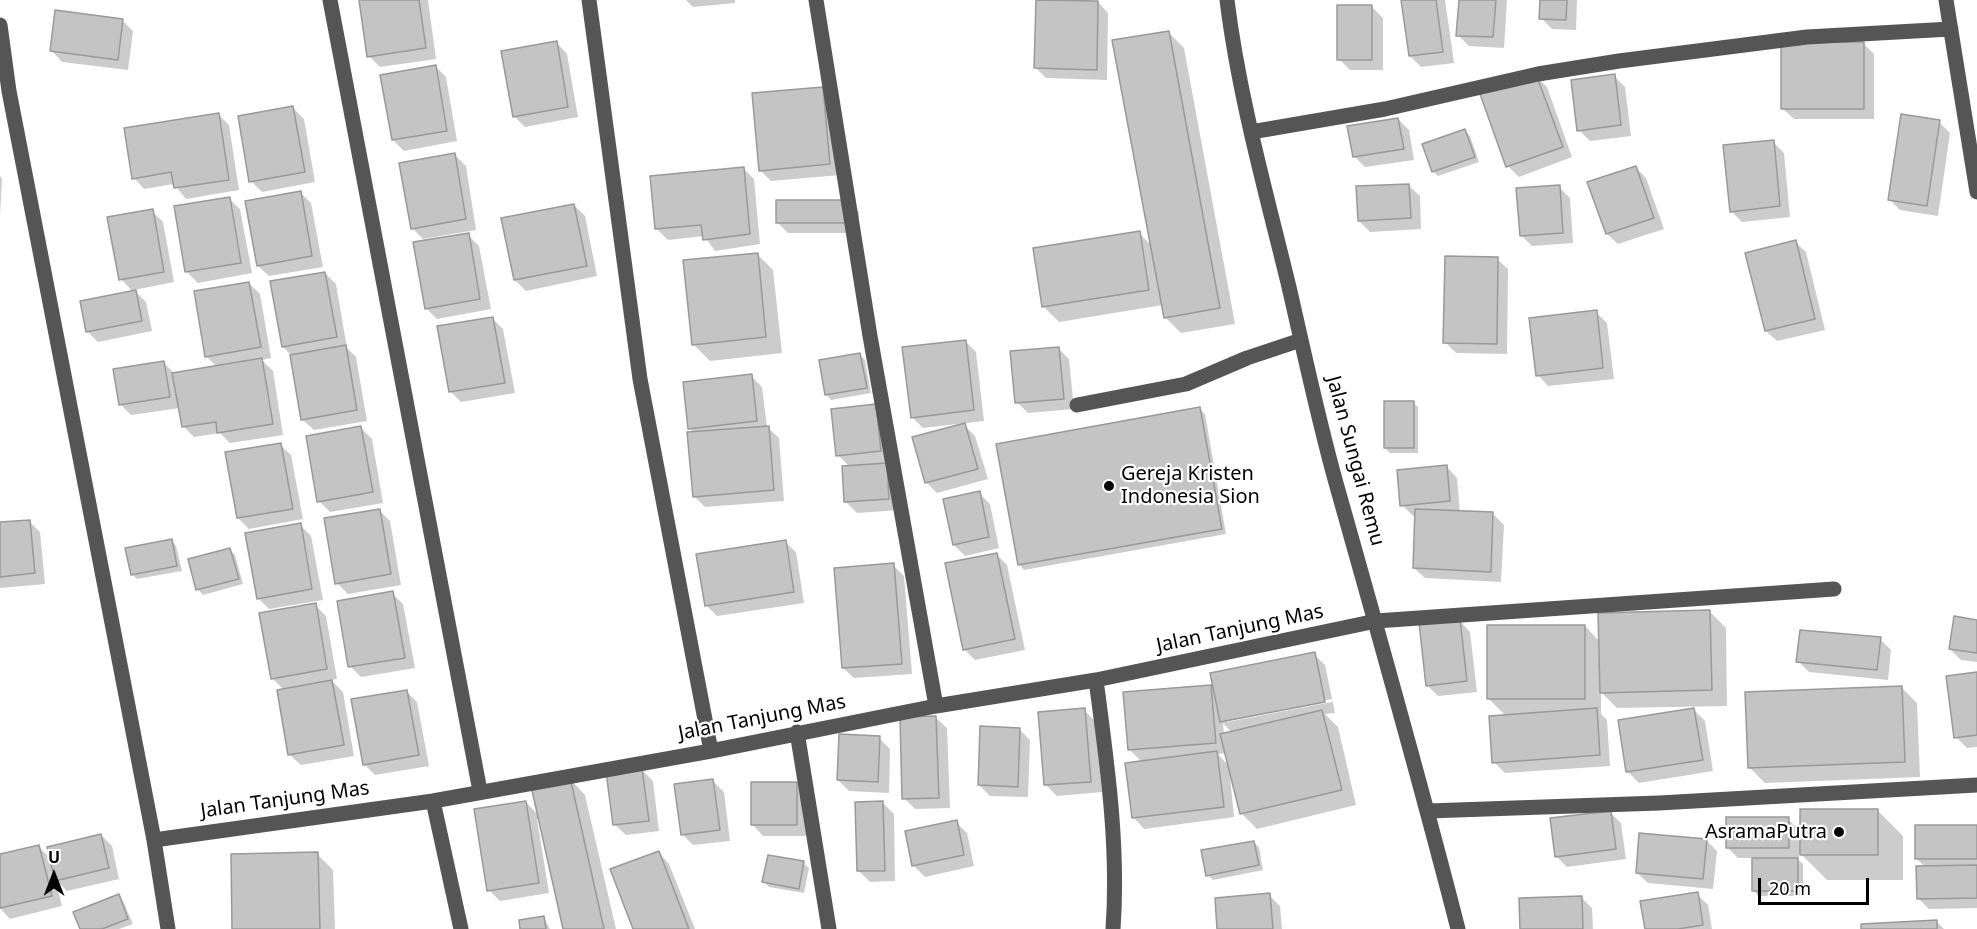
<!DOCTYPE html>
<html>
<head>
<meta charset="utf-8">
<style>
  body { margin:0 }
  #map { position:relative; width:1977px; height:929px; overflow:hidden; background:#fff; font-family:"Noto Sans",sans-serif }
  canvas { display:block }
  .north { position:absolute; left:24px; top:845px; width:60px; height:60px; -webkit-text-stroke:4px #fff; paint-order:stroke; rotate:0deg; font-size:16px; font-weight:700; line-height:24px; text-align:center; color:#000 }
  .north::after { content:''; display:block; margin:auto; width:21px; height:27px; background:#000; clip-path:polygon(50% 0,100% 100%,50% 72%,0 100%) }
  .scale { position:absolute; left:1758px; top:878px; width:111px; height:27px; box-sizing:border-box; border:3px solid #000; border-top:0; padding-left:8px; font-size:18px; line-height:21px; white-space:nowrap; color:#000; -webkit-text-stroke:4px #fff; paint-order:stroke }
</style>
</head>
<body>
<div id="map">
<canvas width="1977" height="929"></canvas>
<div class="north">U</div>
<div class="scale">20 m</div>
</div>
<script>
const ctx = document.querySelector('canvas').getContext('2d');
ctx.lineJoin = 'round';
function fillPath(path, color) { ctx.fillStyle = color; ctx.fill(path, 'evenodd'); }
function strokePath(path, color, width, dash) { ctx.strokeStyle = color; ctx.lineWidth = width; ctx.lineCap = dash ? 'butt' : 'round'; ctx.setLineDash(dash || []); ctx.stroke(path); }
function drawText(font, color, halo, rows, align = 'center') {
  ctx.font = font + ' "Noto Sans",sans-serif'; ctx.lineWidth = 4.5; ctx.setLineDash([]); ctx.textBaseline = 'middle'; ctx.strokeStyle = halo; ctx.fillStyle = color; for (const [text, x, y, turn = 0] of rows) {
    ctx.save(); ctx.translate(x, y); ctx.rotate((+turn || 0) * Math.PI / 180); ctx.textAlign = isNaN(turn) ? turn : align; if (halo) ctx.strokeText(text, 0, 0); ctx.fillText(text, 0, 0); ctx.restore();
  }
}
fillPath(new Path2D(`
  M361,0H428L436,59L380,67L369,56Z
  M686,0H735V3L693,7Z
  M1402,0H1445L1454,63L1421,67L1410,56Z
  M1460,0H1507L1504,48L1469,46L1458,35Z
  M1542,0H1577L1576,30L1552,29L1541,18Z
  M1098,2L1108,13L1107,80L1046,78L1035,67Z
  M1372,7L1383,18V70H1350L1339,59Z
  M122,20L133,31L128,70L62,62L52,51Z
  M1168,32L1184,48L1235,324L1181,333L1165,317L1163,305L1059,322L1043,306L1139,233L1152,246Z
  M557,43L567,54L578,117L525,127L514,116Z
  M1863,43L1874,54V119H1794L1783,109Z
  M436,67L446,77L457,141L404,151L393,140Z
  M1536,76L1547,87L1572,157L1519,177L1508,166Z
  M1614,76L1625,87L1631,136L1590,141L1579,130Z
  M823,89L840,175L771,181L760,170Z
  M293,108L304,119L315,182L262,192L251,181Z
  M218,114L229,125L239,190L186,199L174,184L144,189L134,178Z
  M1398,119L1409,130L1414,160L1365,167L1354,156Z
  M1939,122L1950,133L1938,216L1900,210L1889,199Z
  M1465,131L1470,136L1479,162L1438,176L1433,171Z
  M1773,142L1784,153L1790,217L1742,222L1731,211Z
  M455,155L466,166L476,230L423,239L412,228Z
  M1635,167L1646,178L1664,229L1618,244L1607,234Z
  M743,168L754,179L760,244L715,251L704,236L668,240L657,229Z
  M0,176L2,179L0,216Z
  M1409,186L1420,196L1421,229L1370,232L1359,221Z
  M1559,187L1570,198L1573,243L1532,246L1521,235Z
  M300,192L311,203L323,267L269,276L258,266Z
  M229,199L240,209L252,273L198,283L187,272Z
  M848,201L859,212V233H788L777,222Z
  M574,205L585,216L597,276L526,291L515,280Z
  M152,211L163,222L174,282L134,290L146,302L152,331L98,342L87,331L133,292L121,279Z
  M468,235L479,246L491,309L437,319L426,308Z
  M1795,242L1806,252L1825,330L1777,341L1766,331Z
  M757,254L773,270L782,353L710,361L694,345Z
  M1497,259L1508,269L1507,354L1456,353L1445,342Z
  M325,273L336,284L347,348L356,357L367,421L314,430L303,420L291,355L283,347Z
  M249,283L260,294L271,358L262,360L273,371L283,435L230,443L220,433L194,437L183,426L180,408L131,415L120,404L164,363L175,374L217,367L206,356Z
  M1596,312L1607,323L1614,379L1548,386L1538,375Z
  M492,318L503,329L515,393L461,402L450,391Z
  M965,341L976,352L984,421L923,428L912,417Z
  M1058,348L1069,359L1074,409L1028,413L1017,402Z
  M860,355L865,360L871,393L831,400L826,394Z
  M751,376L762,387L767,427L779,438L784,501L705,507L694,496V433L689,428Z
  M1413,402L1418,407V453H1390L1385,448Z
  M875,406L891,461L884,462L897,476L900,510L857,513L846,502L850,467L838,455Z
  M1200,409L1205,414L1226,534L1024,570L1019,564Z
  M963,424L975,436L988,479L937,493L926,482Z
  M361,428L372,439L383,503L330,512L319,501Z
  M280,445L291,455L303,519L249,529L238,518Z
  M1447,467L1457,478L1460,513L1493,514L1504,525L1501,582L1425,578L1414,568L1416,516H1413L1402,505Z
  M979,493L990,504L999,548L965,556L954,545Z
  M379,510L390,521L401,585L348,594L337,583Z
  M29,521L40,532L45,584L0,588V524Z
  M300,525L311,536L323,600L269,609L258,598Z
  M171,540L176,546L182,571L137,579L132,574Z
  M785,542L796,552L804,603L717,616L706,605Z
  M230,550L235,555L243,584L203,595L198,589Z
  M996,554L1007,565L1025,650L975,660L964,649Z
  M893,565L904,576L912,674L854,678L843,668Z
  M392,593L403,604L415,668L361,677L350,666Z
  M315,605L326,616L337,679L331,680L343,692L354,756L301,765L290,755L284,690L272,678Z
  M1710,612L1726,628L1727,706L1617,708L1601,692V714L1607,720L1610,766L1505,773L1494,762L1506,716L1488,698L1585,626L1600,642Z
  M1460,621L1470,632L1477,692L1438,696L1427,685Z
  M1977,621V662L1961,660L1950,649Z
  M1880,639L1891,650L1888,680L1809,672L1798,661Z
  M1314,654L1325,665L1335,713L1325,714L1338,727L1356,805L1257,829L1241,813L1227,753L1218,754L1229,766L1234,817L1144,829L1134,818L1142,762L1130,750L1210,686L1215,691ZM1332,699V702L1227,722V719ZM1223,723L1232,733L1224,735Z
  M1977,674V747L1967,748L1956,737Z
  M1901,687L1917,703L1920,777L1765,783L1749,767Z
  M406,691L417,702L429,766L375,775L364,764Z
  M1084,710L1095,721L1102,792L1057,796L1046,785Z
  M1694,710L1705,721L1713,771L1639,783L1628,772L1620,722Z
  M936,718L947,728L950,808L915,809L904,798Z
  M1019,729L1030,740L1028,797L990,796L979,785Z
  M879,738L890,749L889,793L849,791L838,780Z
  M642,770L653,781L659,831L626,835L615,825Z
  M570,779L585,795L616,929H565L540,818L537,819L549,893L500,901L489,890L526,802L539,816Z
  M713,781L724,792L730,841L693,845L682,834Z
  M797,784L808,795V836H763L753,825Z
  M883,803L894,814L895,881L870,882L859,871Z
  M1877,810L1903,836V880H1827L1799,852V858H1796L1803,864V896H1758L1753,890V858H1738L1727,847L1788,819L1801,832Z
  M1610,812L1621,823L1626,859L1567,867L1556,856Z
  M956,822L967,833L974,866L925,877L914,866Z
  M1977,827V908L1929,909L1918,898L1925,867L1916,858Z
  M101,835L112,846L119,879L67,891L55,879L62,906L10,919L0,908V856L39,847L51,859Z
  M1706,840L1717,851L1713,889L1648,883L1637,873Z
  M1253,842L1259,847L1263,870L1213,880L1208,875Z
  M659,853L669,864L695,929H635Z
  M317,854L333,870L335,929H234Z
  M803,863L809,868L804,893L769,887L764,882Z
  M1697,894L1708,905L1712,929H1646Z
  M1269,895L1280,906L1282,929H1219Z
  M118,896L123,901L133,924L119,929H82Z
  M1581,897L1592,908L1593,929H1522Z
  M544,918L550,929H522Z
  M1936,921L1944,929H1863Z`), '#0003');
const building = new Path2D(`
  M359,0H419L426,48L367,57Z
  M1036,0L1098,1L1097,70L1034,68Z
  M1401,0H1436L1443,52L1409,56Z
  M1459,0H1496L1493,37L1456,36Z
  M1540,0H1567L1566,20L1539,19Z
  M1337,5H1372V60H1337Z
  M55,10L123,19L118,60L50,51Z
  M1169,31L1220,308L1164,318L1112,40Z
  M557,41L568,107L513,117L501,51Z
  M1781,42H1864V109H1781Z
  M436,65L447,131L392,140L380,75Z
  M1536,74L1563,147L1506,167L1480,94Z
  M1615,74L1621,125L1577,131L1571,80Z
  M823,87L830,164L759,171L752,93Z
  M293,106L305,172L249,182L238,116Z
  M219,113L229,180L174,188L171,172L132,179L124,128Z
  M1901,114L1940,120L1927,206L1888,200Z
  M1398,118L1404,149L1353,157L1347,126Z
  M1465,129L1475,157L1432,172L1422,144Z
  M1774,140L1780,206L1730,212L1723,145Z
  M455,153L466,219L411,229L399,163Z
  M1636,166L1654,218L1606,234L1587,182Z
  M744,167L750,234L703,240L701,225L655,229L650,176Z
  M1409,184L1411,218L1358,221L1356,186Z
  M1560,185L1563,233L1520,236L1516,188Z
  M301,191L312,256L257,266L245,201Z
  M230,197L241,263L185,272L174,206Z
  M776,200H849V223H776Z
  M574,204L587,266L514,280L501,218Z
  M153,209L164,272L119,280L107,217Z
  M1140,231L1149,290L1042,307L1033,248Z
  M469,233L480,299L425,309L413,242Z
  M1796,240L1815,319L1765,331L1745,253Z
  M758,253L766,337L692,345L683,260Z
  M1445,256L1498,257L1497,344L1443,343Z
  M325,272L337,337L282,347L270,281Z
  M249,282L261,347L205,357L194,291Z
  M136,290L142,321L86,332L80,301Z
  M1597,310L1603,368L1536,376L1529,318Z
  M493,317L505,383L449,392L437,326Z
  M966,340L974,410L911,418L902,347Z
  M346,345L357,410L301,420L290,355Z
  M1059,347L1064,399L1015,403L1010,351Z
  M860,353L867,388L825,395L819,360Z
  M262,358L273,424L217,433L216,422L182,427L172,373Z
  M164,361L170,397L119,405L113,369Z
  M752,374L757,421L688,429L683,382Z
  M1384,401H1414V448H1384Z
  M876,404L881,451L836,456L831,409Z
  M1200,407L1222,529L1018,565L996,444Z
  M965,423L978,469L925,483L912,437Z
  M361,426L373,492L317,502L306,436Z
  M769,426L774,490L693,497L687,432Z
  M281,443L293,509L237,518L225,452Z
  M887,463L889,499L844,502L842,466Z
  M1447,465L1450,501L1400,506L1397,470Z
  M980,491L989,537L953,545L943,499Z
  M380,509L391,574L335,584L324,518Z
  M1415,509L1493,512L1491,572L1413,568Z
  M30,520L35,573L0,577V522Z
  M301,523L312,589L257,599L245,533Z
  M172,539L177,566L131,575L125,548Z
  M786,540L794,592L705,606L696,554Z
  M230,548L239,579L196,590L188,559Z
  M997,553L1015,639L963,650L945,563Z
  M894,563L902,664L842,668L834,568Z
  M393,591L405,658L348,667L337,601Z
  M316,603L327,669L271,679L259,613Z
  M1710,610L1712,690L1600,693L1598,613Z
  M1954,616L1977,620V653L1949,649Z
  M1460,619L1467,681L1426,686L1419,623Z
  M1487,625H1585V699H1487Z
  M1800,630L1881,637L1877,670L1796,662Z
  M1315,652L1325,702L1220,722L1210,673Z
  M1977,672V735L1954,738L1946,676Z
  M332,680L344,745L288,755L277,690Z
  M1211,685L1216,743L1128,750L1123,692Z
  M1902,686L1905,762L1748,768L1745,692Z
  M407,690L419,755L363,765L351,699Z
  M1085,708L1091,782L1044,785L1038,712Z
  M1597,708L1600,755L1492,763L1489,716Z
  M1694,708L1703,760L1626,772L1618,720Z
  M1322,710L1342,790L1240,814L1220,734Z
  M936,716L939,798L902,799L900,717Z
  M980,726L1020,728L1018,787L978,785Z
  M839,734L880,736L878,782L837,780Z
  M1217,751L1224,807L1132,818L1125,763Z
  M642,768L649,821L613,825L606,772Z
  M570,777L604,929H563L531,786Z
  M713,779L720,830L681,835L674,784Z
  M751,782H797V825H751Z
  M526,801L539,883L487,891L474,809Z
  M883,801L885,871H857L855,802Z
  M1800,809H1878V855H1800Z
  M1611,811L1616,849L1555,857L1550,818Z
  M1726,817H1789V848H1726Z
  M957,820L964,855L912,866L905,831Z
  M1915,825H1977V859H1915Z
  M1639,833L1707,839L1703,879L1636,873Z
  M101,834L109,868L55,881L47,847Z
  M1254,841L1259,865L1206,876L1201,850Z
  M39,845L52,896L0,908V854Z
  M659,851L689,929H633L610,869Z
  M318,852L320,929H232L231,854Z
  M768,855L804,861L799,889L762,882Z
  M1752,858H1798V891H1752Z
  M1977,865V898L1917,899L1916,866Z
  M1698,892L1703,925L1678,929H1645L1640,901Z
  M1270,893L1273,929H1217L1215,898Z
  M119,894L128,919L102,929H80L73,912Z
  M1582,896L1583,929H1520L1519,898Z
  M544,916L546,929H520L519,920Z
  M1937,920V929H1861V924Z`);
fillPath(building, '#c4c4c4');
strokePath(building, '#999', 1.5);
strokePath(new Path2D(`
  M330,0L480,791
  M589,0L640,379L711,751
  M816,0L870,336L936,706
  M1227,0C1239,97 1266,192 1289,287C1304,352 1318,419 1336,483C1378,632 1420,780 1458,929
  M1946,0L1977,192
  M0,25L9,91L154,840L168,929
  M1251,132L1385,109L1538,74L1619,61L1807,37L1951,29
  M1077,405L1186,384L1247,358L1301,340
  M1096,680C1107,763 1119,846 1113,929
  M797,732L829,929
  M433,801L461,929
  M1428,811L1659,803L1977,785
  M154,840L433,801L711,751L936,706L1096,680L1376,621L1834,589`), '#555', 15);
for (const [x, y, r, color] of [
  [1109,486,6,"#000"],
  [1839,832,6,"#000"]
]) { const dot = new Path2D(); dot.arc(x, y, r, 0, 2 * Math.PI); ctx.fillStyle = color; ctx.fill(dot); strokePath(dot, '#fff', 2); }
drawText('20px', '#000', '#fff', [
  ["Jalan Sungai Remu",1355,461,75],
  ["Jalan Tanjung Mas",1240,629,-12],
  ["Jalan Tanjung Mas",762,718,-11],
  ["Jalan Tanjung Mas",285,800,-8]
]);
drawText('20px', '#000', '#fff', [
  ["Gereja Kristen",1121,474],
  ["Indonesia Sion",1121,497],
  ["AsramaPutra",1827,832,"right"]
], 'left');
</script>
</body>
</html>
